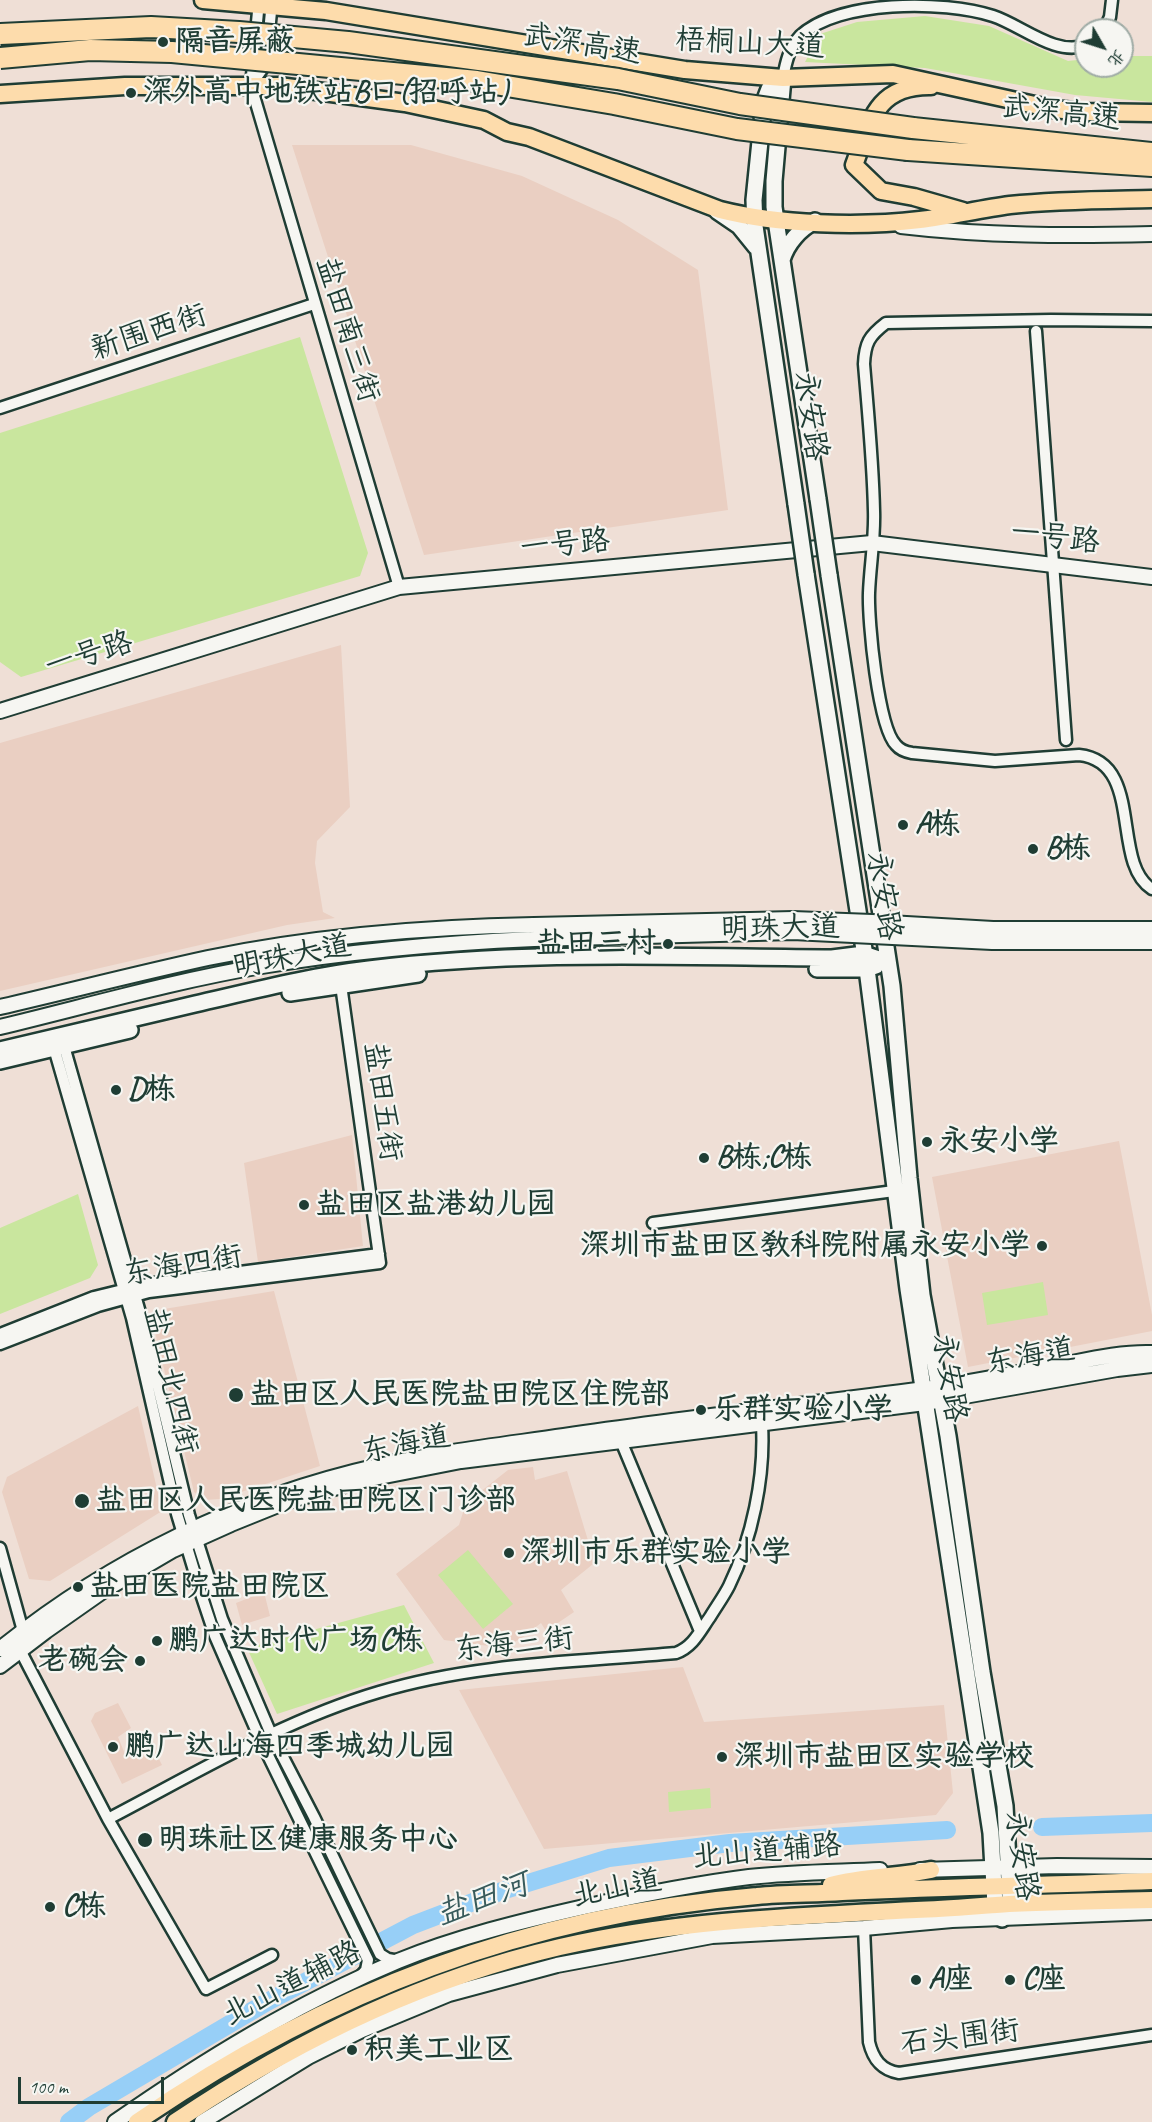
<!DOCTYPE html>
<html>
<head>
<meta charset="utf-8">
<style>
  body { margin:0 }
  #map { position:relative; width:1152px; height:2122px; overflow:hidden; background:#efdfd6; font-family:Caveat,"LXGW WenKai TC",sans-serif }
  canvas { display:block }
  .north { position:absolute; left:1074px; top:18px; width:60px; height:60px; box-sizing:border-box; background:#f6f6f2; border:2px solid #a0aca6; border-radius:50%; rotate:129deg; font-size:16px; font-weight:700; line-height:24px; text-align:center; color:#1f3d34 }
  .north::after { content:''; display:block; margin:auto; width:21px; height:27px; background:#1f3d34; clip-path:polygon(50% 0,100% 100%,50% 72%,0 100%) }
  .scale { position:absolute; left:18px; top:2077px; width:146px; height:27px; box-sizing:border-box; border:3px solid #1f3d34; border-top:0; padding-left:8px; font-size:18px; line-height:21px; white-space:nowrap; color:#1f3d34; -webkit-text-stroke:4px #f6f6f2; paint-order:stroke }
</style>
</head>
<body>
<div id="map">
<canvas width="1152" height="2122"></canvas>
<div class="north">北</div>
<div class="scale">100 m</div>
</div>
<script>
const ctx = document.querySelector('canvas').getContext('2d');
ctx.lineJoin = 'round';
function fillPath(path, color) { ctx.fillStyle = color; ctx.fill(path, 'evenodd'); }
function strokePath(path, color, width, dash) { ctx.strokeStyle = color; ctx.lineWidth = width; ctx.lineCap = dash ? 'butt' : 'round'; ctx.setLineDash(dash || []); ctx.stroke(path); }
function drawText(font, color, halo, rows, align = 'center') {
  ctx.font = font + ' Caveat,"LXGW WenKai TC",sans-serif'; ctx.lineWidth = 4.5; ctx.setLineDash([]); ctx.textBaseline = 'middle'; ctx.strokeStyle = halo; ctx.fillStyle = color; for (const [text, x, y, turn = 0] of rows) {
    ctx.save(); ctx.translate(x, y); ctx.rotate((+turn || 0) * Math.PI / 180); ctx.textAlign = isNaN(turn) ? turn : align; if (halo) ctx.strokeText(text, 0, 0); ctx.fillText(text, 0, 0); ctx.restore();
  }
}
fillPath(new Path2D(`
  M292,145H411L522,176L618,220L698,270L728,510L424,555Z
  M341,645L350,807L317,841L315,863L323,912L335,918L287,925L0,991V743Z
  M352,1135L363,1246L258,1262L244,1163Z
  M1119,1141L1152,1315V1331L968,1367L932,1177Z
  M274,1291L320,1466L220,1499L204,1500L194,1492L153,1324L158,1314L164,1309Z
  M138,1406L162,1511L50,1581L29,1579L2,1492L7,1477Z
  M533,1467L535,1480L567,1471L590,1547L598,1560L561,1590L574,1612L546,1631L541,1623L523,1637L504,1648L444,1640L396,1574L459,1525L466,1503L508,1470Z
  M264,1592L270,1616L242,1625L236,1603Z
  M683,1667L704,1722L944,1705L953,1793L936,1815L544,1849L459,1690Z
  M118,1703L131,1728L118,1737L125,1754L150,1741L162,1765L122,1784L91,1721L95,1713Z`), '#eacfc2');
fillPath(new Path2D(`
  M925,16L989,26L1068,61L1086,59V66H1122V56H1152V102L1075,95L925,68L805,62L820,34L857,22Z
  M300,337L368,553L360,576L21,677L0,662V433Z
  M78,1194L98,1265L90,1278L0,1314V1228Z
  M1043,1282L1048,1315L987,1325L982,1293Z
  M468,1550L513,1604L483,1629L438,1575Z
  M404,1605L434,1663L277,1714L247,1648Z
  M710,1788L711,1808L669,1812L668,1792Z`), '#c9e69e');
strokePath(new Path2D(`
  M1042,1827L1152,1823
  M69,2122L89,2107L267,2002L413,1925L502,1891L609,1858L730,1843L947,1830`), '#97cff7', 18);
const minor = new Path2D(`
  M259,1L251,86L399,587
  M1104,30L1110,17L1112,0
  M783,78C786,62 789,48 800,36C838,0 943,0 993,16C1021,25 1056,57 1086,45
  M252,83L266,64L272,1
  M1152,321L1051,320L886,323C869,336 865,343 864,364C868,413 873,462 874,511C875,538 870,566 869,593C868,621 878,727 896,745C900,750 906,752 912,753L995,761L1079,755C1145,762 1110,863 1152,889
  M1036,331L1066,740
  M0,408L314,304
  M64,1046L141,1316L189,1515L222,1619L271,1734L314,1817L380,1954L388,1959L399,1961
  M54,1048L132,1318L177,1514L202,1597L215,1636L260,1739L368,1960L366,1970L359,1978
  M653,1223L894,1191
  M0,1334L94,1297L147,1284L379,1254
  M0,1344L98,1306L149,1292L380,1263L341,985
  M621,1441L700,1631
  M0,1548L23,1631
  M20,1650L108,1819L206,1989L272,1955
  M108,1819C196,1773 284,1720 379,1692C475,1663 578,1662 676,1653C693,1647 700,1631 710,1617C716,1607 724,1596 729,1586C752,1539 765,1477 762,1425
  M864,1928L869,2042C873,2059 881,2070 899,2073L1152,2035`);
const tertiary = new Path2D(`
  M901,226C985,236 1068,236 1152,234
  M0,711L399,587L872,543L1152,577
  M0,1007C69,991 139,973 208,958C315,936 425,927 534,925
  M0,1027C87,1006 174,981 262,966C352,951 443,943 534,939
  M0,1649C110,1560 240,1497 378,1466C440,1452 502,1445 564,1436C684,1418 804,1405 925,1389C971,1383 1016,1373 1062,1365C1092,1359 1122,1352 1152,1353
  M0,1666L46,1631L103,1591L173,1550L231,1524L288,1501L359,1481L461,1461L925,1403L1117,1369L1152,1365
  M920,1870L1057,1866L1152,1867
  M115,2122C204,2060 297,2003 398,1961C457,1937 522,1921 584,1907C639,1895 694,1884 749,1877C792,1872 837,1872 880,1870
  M202,2122L308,2057L362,2030L449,1994L557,1965L712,1936L864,1928L952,1920L1152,1912`);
const secondary = new Path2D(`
  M783,78L769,89L764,102L754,200L755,226L796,504
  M783,78L774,181V207L818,499
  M717,211L739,226L756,247
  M782,260C787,243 800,229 815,221
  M806,574L867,969L908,1289L991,1833L995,1905L1002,1919
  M829,575L892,986L909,1178L922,1295L948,1436L982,1672L1005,1806L1010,1897
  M817,969H867L876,966
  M290,993L418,974
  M0,1050C65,1035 130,1019 195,1004C252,991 310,976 369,969C522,950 678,957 832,958L864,954L888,962
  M0,1061L130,1030`);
const primary = new Path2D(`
  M203,0L326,11L685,70L783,78L893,74L1053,109L1085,112L1152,113
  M931,86C875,85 870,123 854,165L881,191L914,197L963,211
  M0,94L125,86H279L405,103L484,120L507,132L529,137L720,210C779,225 860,227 920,220C951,216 980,209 1010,205C1057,200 1105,200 1152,199
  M831,1885C864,1876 898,1877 931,1870
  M137,2122C326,1992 527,1915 757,1896C785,1893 814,1894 842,1892C946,1887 1049,1885 1152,1881
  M175,2122C292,2043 422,1979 560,1947C677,1920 797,1916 916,1910C947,1909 978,1906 1009,1904C1056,1902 1104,1901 1152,1900`);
const motorway = new Path2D(`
  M913,128L1152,153
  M908,150L1152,166`);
strokePath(minor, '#1f3d34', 15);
strokePath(tertiary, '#1f3d34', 18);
strokePath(secondary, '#1f3d34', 20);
strokePath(primary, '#1f3d34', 21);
strokePath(motorway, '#1f3d34', 24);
strokePath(minor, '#f6f6f2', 10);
strokePath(tertiary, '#f6f6f2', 14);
strokePath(secondary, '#f6f6f2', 15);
strokePath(primary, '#fddcac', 16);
strokePath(motorway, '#fddcac', 20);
const tertiaryBridge = new Path2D(`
  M534,925L793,919L872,922L993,929H1152
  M534,939L793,932L992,942H1152`);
const secondaryBridge = new Path2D(`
  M818,499L829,575
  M796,504L806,574`);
const motorwayBridge = new Path2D(`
  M0,34L151,27L239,32L348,42L618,79L740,104L913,128
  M0,58L90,50L172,52L477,81L614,104L737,129L908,150`);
strokePath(tertiaryBridge, '#1f3d34', 18, []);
strokePath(secondaryBridge, '#1f3d34', 20, []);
strokePath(motorwayBridge, '#1f3d34', 24, []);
strokePath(tertiaryBridge, '#f6f6f2', 14);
strokePath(secondaryBridge, '#f6f6f2', 15);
strokePath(motorwayBridge, '#fddcac', 20);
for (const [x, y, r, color] of [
  [163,42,6,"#1f3d34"],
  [131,93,6,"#1f3d34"],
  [903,825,6,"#1f3d34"],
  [1033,849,6,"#1f3d34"],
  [668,944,6,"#1f3d34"],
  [116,1090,6,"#1f3d34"],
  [927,1142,6,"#1f3d34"],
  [704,1158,6,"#1f3d34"],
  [304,1205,6,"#1f3d34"],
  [1042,1246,6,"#1f3d34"],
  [236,1395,8,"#1f3d34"],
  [701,1410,6,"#1f3d34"],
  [82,1501,8,"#1f3d34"],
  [509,1553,6,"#1f3d34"],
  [78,1587,6,"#1f3d34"],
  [157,1641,6,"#1f3d34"],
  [140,1661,6,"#1f3d34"],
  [113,1747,6,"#1f3d34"],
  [722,1757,6,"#1f3d34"],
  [145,1840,8,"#1f3d34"],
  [50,1907,6,"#1f3d34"],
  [916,1980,6,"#1f3d34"],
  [1010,1980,6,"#1f3d34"],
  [352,2050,6,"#1f3d34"]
]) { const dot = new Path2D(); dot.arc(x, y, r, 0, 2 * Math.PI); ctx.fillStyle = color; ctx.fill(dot); strokePath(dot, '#f6f6f2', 2); }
drawText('bold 30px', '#1f3d34', '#f6f6f2', [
  ["隔音屏蔽",175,42],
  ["深外高中地铁站B口(招呼站)",143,93],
  ["A栋",915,825],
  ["B栋",1045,849],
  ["盐田三村",656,944,"right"],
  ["D栋",128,1090],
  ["永安小学",939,1142],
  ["B栋;C栋",716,1158],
  ["盐田区盐港幼儿园",316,1205],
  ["深圳市盐田区教科院附属永安小学",1030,1246,"right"],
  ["盐田区人民医院盐田院区住院部",250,1395],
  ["乐群实验小学",713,1410],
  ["盐田区人民医院盐田院区门诊部",96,1501],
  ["深圳市乐群实验小学",521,1553],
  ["盐田医院盐田院区",90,1587],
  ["鹏广达时代广场C栋",169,1641],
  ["老碗会",128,1661,"right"],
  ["鹏广达山海四季城幼儿园",125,1747],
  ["深圳市盐田区实验学校",734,1757],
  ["明珠社区健康服务中心",158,1840],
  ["C栋",62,1907],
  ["A座",928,1980],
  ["C座",1022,1980],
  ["积美工业区",364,2050]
], 'left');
drawText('30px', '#1f3d34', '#f6f6f2', [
  ["梧桐山大道",750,44,3],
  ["武深高速",582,45,9],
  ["武深高速",1061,114,6],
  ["盐田南三街",347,330,73],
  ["新围西街",149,333,-18],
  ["永安路",810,416,82],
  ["一号路",1055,538,7],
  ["一号路",565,545,-5],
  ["一号路",89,655,-17],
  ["永安路",883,896,81],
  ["明珠大道",780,929,-1],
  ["明珠大道",292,957,-11],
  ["盐田五街",382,1102,82],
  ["东海四街",183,1266,-9],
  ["东海道",1030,1357,-10],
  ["永安路",949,1378,81],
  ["盐田北四街",170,1381,77],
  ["东海道",406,1445,-11],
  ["东海三街",514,1645,-6],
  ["北山道辅路",767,1852,-5],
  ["永安路",1021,1856,82],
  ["北山道",617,1889,-11],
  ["北山道辅路",292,1984,-27],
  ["石头围街",960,2038,-7]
]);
drawText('italic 32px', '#375a5b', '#f6f6f2', [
  ["盐田河",483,1900,-20]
]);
</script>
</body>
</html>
